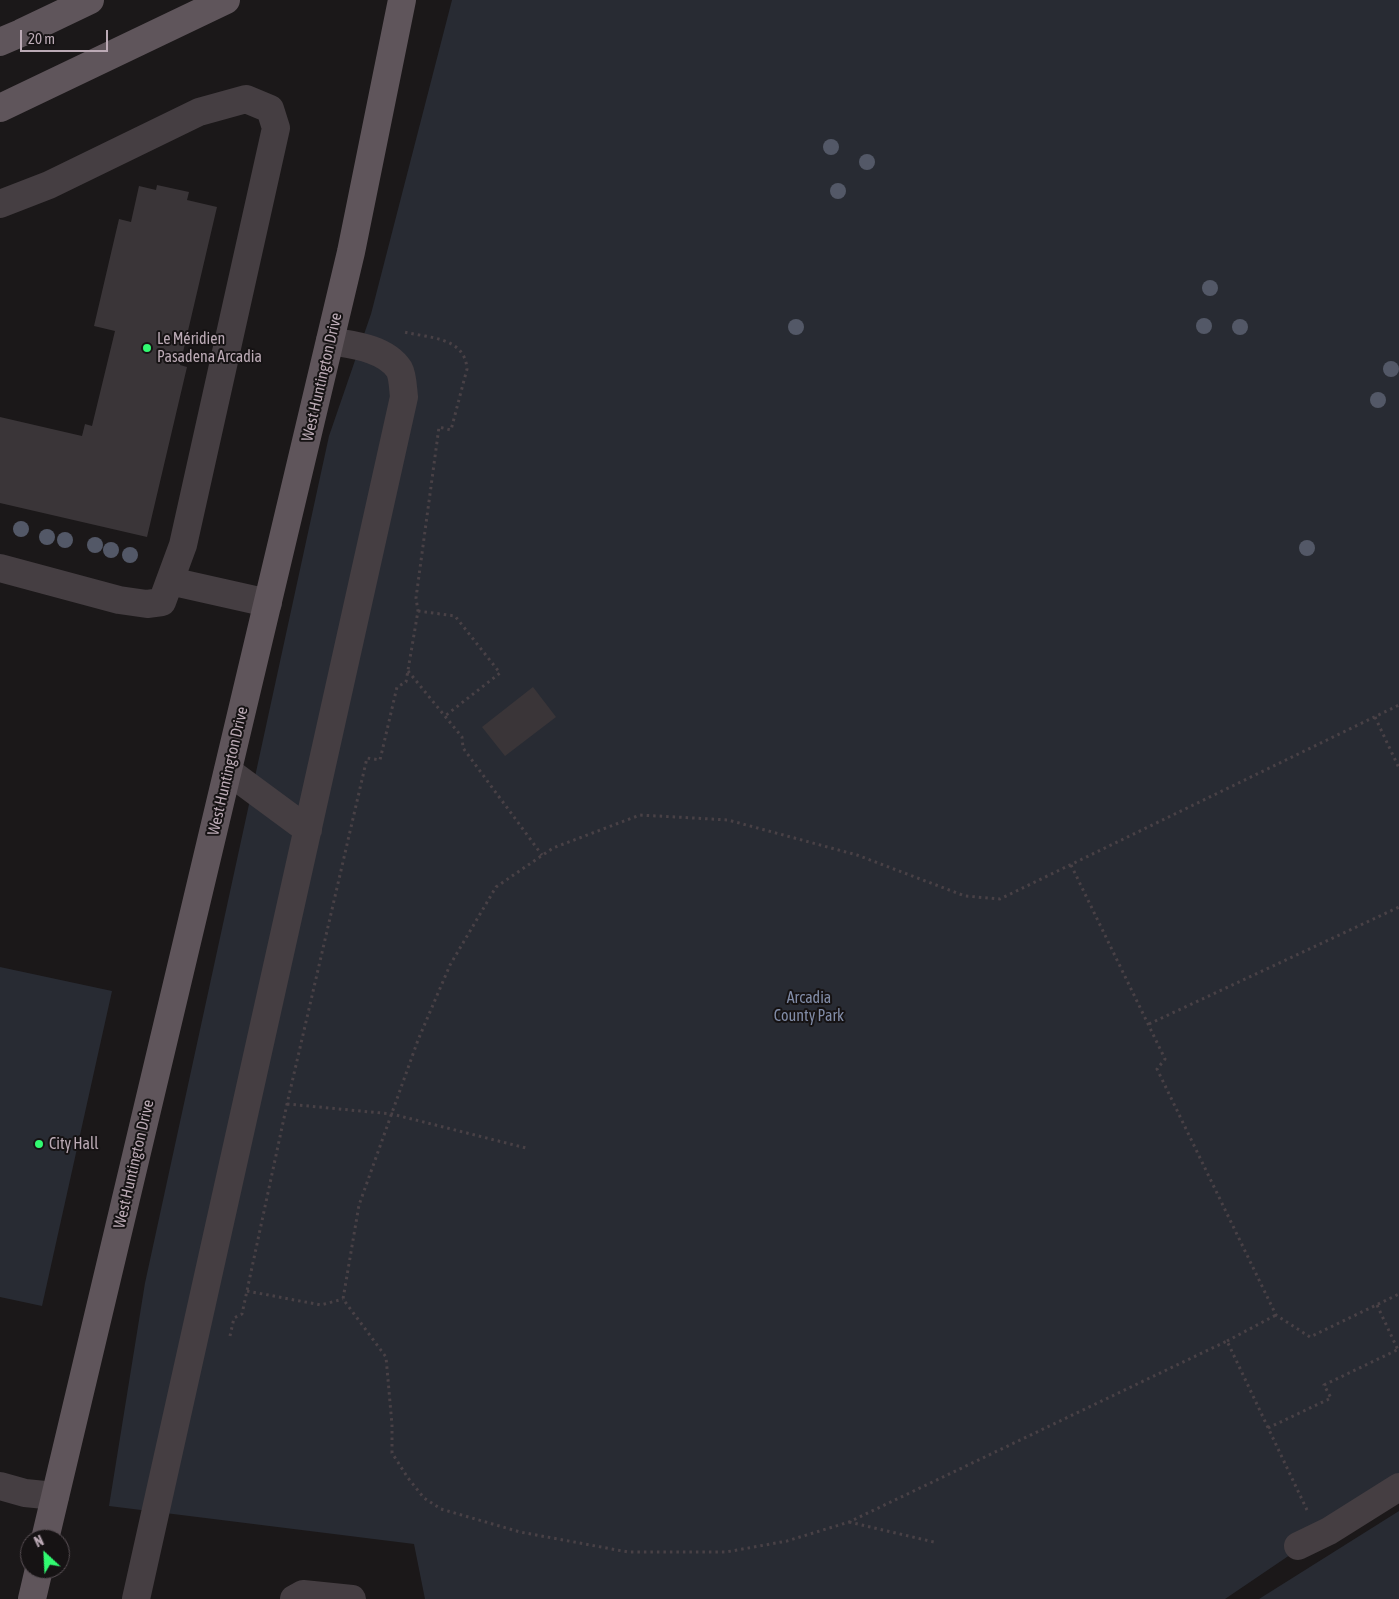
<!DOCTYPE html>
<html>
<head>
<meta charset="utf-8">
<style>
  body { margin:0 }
  #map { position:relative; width:1399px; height:1599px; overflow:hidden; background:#1b1819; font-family:"Asap Condensed",sans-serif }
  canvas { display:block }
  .north { position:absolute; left:20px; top:1529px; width:50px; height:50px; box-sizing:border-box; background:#161314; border:1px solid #584f54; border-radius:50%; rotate:335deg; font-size:14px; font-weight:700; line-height:20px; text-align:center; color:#bbaab5 }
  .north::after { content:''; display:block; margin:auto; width:18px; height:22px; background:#31fa71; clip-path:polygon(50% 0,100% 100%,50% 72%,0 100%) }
  .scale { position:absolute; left:20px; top:30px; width:88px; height:22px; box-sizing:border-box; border:2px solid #bbaab5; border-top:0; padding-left:6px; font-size:15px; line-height:18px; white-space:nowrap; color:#bbaab5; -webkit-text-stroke:4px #161314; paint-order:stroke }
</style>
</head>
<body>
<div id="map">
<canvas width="1399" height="1599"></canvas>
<div class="north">N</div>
<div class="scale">20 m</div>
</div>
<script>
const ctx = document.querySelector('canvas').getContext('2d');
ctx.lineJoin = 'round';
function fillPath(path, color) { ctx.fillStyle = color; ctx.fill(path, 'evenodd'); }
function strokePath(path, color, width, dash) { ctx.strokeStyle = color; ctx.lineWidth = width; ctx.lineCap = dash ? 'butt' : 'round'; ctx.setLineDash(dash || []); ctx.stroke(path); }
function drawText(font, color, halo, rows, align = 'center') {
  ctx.font = font + ' "Asap Condensed",sans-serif'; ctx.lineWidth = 4; ctx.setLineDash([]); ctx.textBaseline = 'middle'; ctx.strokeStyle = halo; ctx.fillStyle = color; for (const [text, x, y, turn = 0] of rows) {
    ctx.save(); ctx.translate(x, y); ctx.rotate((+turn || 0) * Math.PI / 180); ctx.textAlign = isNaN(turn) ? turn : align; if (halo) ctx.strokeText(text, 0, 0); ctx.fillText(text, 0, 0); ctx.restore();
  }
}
fillPath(new Path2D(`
  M452,0H1399V1481L1225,1599H425L414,1544L109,1506L145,1283L329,436L371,314Z
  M0,967L112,991L42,1306L0,1297Z
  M1399,1511V1599H1259Z`), '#282b33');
fillPath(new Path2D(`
  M157,185L189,192L187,200L217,207L180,365L187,367L147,537L0,503V417L82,436L85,424L92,426L115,331L94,326L119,219L131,222L139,186L156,190Z
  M533,687L556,717L505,756L482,727Z`), '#3a3538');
strokePath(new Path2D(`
  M418,611L455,616L500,673L445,716
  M408,671L462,737L463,748L542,855
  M1375,717L1399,768
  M1071,865L1165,1059L1157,1069L1276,1315L1310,1337L1399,1294
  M1149,1024L1399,907
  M287,1104L392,1114L526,1148
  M247,1291L321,1305L343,1299
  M1377,1305L1398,1350
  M230,1336L234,1318L242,1314L287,1104L367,758L380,760L397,687L406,682L418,611L416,598L439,427L451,430L467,369C465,337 429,338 404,332
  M1227,1341L1276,1315
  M1268,1428L1331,1398L1324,1385L1399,1349
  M1307,1510L1227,1341L849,1522L787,1541L726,1552H628L520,1532L441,1509L424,1498L408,1478L392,1453V1425L386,1357L343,1299L359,1205L418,1040L450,965L496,887L553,848L640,815L728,820L857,855L965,896L1000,899L1399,705
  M849,1522L934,1542`), '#494146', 3, [2.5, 4]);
strokePath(new Path2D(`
  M0,204L49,185L199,112L246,99L270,109L276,128L183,545L162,602L147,604L119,600L0,568
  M170,581L268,603
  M228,771L308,830
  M0,1486L25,1493L55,1496
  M1298,1546L1329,1531L1399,1487
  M136,1599L404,397C403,389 403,376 399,369C385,348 353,345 330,341
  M294,1599L303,1594L352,1599`), '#453e42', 28);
strokePath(new Path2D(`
  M0,42L21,33L90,0
  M0,108L226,0
  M45,1539L351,252L402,0
  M32,1599L39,1569`), '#5f555b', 28);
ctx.fillStyle = '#535867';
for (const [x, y] of [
  [831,147],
  [867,162],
  [838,191],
  [1210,288],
  [1204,326],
  [796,327],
  [1240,327],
  [1391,369],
  [1378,400],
  [21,529],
  [47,537],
  [65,540],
  [95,545],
  [1307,548],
  [111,550],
  [130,555]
]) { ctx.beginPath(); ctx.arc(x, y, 8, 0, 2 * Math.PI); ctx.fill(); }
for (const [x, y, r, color] of [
  [147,348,5,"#31fa71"],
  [39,1144,5,"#31fa71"]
]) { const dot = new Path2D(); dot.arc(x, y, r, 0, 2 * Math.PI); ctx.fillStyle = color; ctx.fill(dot); strokePath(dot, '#161314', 2); }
drawText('16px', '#bbaab5', '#161314', [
  ["Le Méridien",157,339],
  ["Pasadena Arcadia",157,357],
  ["City Hall",49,1144]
], 'left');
drawText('16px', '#bbaab5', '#161314', [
  ["West Huntington Drive",322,377,-77],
  ["West Huntington Drive",228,771,-77],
  ["West Huntington Drive",134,1164,-77]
]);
drawText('16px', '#818ca7', '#161314', [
  ["Arcadia",809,998],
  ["County Park",809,1016]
]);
</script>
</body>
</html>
